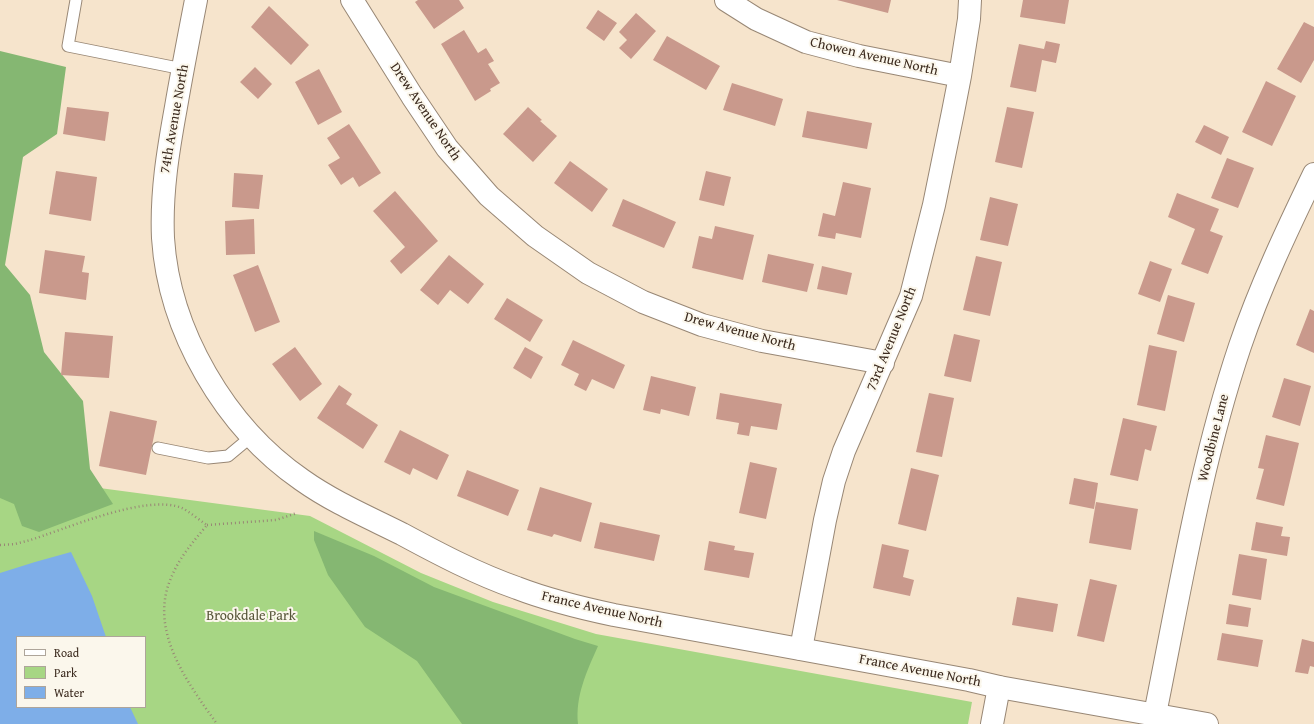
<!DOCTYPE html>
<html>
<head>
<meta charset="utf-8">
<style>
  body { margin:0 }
  #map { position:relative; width:1314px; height:724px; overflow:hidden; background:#f6e4cc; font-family:"Gentium Book Plus",serif }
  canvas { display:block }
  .legend { position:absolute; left:16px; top:636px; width:130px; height:72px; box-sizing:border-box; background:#fbf7ec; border:1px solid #aea59a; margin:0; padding:5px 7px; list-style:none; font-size:12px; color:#3b2a1e }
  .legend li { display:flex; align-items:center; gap:8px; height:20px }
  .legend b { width:20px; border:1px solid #aea59a }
</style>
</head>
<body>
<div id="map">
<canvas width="1314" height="724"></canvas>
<ul class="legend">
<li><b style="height:5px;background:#fff"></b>Road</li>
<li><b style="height:11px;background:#a7d684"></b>Park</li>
<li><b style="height:11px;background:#7eaee8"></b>Water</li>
</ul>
</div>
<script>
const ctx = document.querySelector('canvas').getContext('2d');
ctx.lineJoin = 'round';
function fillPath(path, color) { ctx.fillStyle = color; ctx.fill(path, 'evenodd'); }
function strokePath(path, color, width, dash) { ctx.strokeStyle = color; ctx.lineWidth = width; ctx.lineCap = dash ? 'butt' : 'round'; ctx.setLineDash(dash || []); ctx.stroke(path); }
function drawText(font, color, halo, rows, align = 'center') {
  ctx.font = font + ' "Gentium Book Plus",serif'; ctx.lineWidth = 4; ctx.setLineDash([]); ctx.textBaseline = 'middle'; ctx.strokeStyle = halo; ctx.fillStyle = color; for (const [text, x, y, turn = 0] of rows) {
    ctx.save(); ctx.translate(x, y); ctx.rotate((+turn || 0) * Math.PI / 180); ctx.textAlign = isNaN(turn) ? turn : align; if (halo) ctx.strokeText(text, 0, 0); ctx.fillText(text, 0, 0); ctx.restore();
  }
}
fillPath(new Path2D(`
  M0,382L47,481L310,516L421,573L493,602L596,634L972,702L968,724H0ZM17,637H145V707H17Z`), '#a7d684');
fillPath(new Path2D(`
  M0,51L66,67L57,134L23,157L5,265L30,295L44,352L83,401L90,469L113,504L39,532L22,526L14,504L0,498Z
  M314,531L374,556L434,587L575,639L598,646C587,671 575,696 578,724H462L417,661L365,627L328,575L314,540Z`), '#85b772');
fillPath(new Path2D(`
  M71,552L92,596L106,637H17V707H130L138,724H0V573L35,562Z`), '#7eaee8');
fillPath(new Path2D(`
  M418,0H459L464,8L434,29L415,2Z
  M837,0H891L888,13Z
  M1023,0H1069L1065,24L1020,17Z
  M269,6L309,45L291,65L251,27Z
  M598,10L617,23L604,41L586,28Z
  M636,13L656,31L631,59L619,48L627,40L619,32Z
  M1304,22L1314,27V60L1301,83L1277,69Z
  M464,30L478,53L486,48L494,61L488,64L500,83L490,89L491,91L475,101L441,44Z
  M667,36L720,66L706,90L653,60Z
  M1046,41L1060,44L1056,63L1042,60L1036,92L1010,87L1019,44L1044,49Z
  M255,67L272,84L258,99L240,82Z
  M319,69L342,112L318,125L295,82Z
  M1266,81L1296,96L1272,146L1242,132Z
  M732,83L783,99L775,126L723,110Z
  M67,107L109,112L105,141L63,134Z
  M528,107L542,120L540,121L557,136L533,162L503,134Z
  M1007,107L1034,112L1022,168L995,162Z
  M807,111L872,123L867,149L802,137Z
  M349,124L381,173L359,187L353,177L341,185L328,165L340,158L327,138Z
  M1204,125L1229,137L1221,155L1195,142Z
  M1227,158L1254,168L1238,208L1211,198Z
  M570,161L608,189L592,212L554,183Z
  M56,171L97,177L91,221L49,214Z
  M706,171L731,177L724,206L699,200Z
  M234,173L263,175L259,209L232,207Z
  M843,182L871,188L861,238L836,233L835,239L818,236L823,213L835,216Z
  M395,191L438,241L401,274L390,261L405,247L373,211Z
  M1177,193L1219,209L1210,231L1223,236L1208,274L1181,264L1195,229L1168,217Z
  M990,197L1018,204L1008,246L980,240Z
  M623,199L676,222L664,248L612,226Z
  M254,219L255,254L226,255L225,221Z
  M715,226L754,235L743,280L692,268L699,236L712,239Z
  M45,250L85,256L82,272L89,273L86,300L39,293Z
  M768,254L814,264L807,292L762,282Z
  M449,255L484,284L468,304L450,290L438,305L420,290Z
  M976,256L1002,262L990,316L963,310Z
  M1150,261L1172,269L1160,302L1138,294Z
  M258,265L280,322L255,332L233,275Z
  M822,266L852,273L847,295L817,289Z
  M1168,295L1195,303L1184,342L1157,334Z
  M507,298L543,320L530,342L494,319Z
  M1310,309L1314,311V353L1296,345Z
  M65,332L113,336L109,378L61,375Z
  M954,334L980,340L971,382L944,376Z
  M573,340L625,365L614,389L592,379L586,391L574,385L579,374L561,365Z
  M1149,345L1177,351L1165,411L1137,405Z
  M295,347L322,384L300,401L272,364Z
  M525,347L543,357L531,379L513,368Z
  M651,376L696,387L689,416L661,409L660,414L643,410Z
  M1284,378L1311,386L1300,426L1272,417Z
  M339,385L352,394L346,404L378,425L363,449L317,418Z
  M720,393L782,404L777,430L751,426L749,436L737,434L739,423L716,419Z
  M929,393L954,398L942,457L916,452Z
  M110,411L157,421L146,475L99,466Z
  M1123,418L1157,426L1151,451L1145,449L1138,481L1110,475Z
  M400,430L449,455L437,480L413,468L410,475L384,462Z
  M1266,435L1299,443L1284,506L1256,499L1264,469L1258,468Z
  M750,462L777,468L766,519L739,513Z
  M911,468L939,475L926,531L898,524Z
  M467,470L519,490L508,516L457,496Z
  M1074,478L1098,483L1094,509L1069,504Z
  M540,487L592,503L581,542L554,534L552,537L527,530Z
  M1096,502L1138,509L1131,550L1089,543Z
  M600,522L660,535L654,561L594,548Z
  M1256,522L1283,527L1281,536L1290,537L1287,556L1251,550Z
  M709,541L735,546L734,550L754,553L749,578L704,570Z
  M882,544L909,550L903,577L914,580L910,596L873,588Z
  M1239,554L1267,559L1261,600L1232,595Z
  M1090,579L1117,585L1104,642L1077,636Z
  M1017,597L1058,604L1053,632L1012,625Z
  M1229,604L1251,608L1248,627L1226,624Z
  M1222,633L1263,640L1258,667L1217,660Z
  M1302,639L1314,642V667L1310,666L1308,674L1295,672Z`), '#c9998c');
const service = new Path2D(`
  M76,0L68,46L183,69
  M158,448L208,458L228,456L252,436`);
const minor = new Path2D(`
  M352,0L412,96L447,148L489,196L535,236L588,273L643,302L702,325L762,341L883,363
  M726,0L756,19L806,42L859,56L960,76
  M801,649L825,520L834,481L844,451L911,296L934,205L953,112L960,76L969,19L970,0
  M1155,714C1180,591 1200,465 1240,346C1260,287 1287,230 1314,174
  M992,724L999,687`);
const tertiary = new Path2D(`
  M196,0C189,36 182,72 176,107C168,151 161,193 163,238C169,331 225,427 302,480C333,502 368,517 402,534C439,554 477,574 517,588C548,600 581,608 614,615L969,680L999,687L1207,724`);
strokePath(service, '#988775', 13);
strokePath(minor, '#988775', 24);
strokePath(tertiary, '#988775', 24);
strokePath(new Path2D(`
  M207,525L276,520L297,513
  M0,545L15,544L27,541C64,530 146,493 182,508C190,512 199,520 207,525C193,542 179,558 171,578C148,631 188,683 217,724`), '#988775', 2.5, [1, 3]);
strokePath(service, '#fff', 11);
strokePath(minor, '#fff', 22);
strokePath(tertiary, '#fff', 22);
drawText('14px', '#3b2a1e', '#fbf7ec', [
  ["Chowen Avenue North",874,57,13],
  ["Drew Avenue North",425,112,56],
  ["74th Avenue North",175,119,-80],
  ["Drew Avenue North",740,332,15],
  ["73rd Avenue North",892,339,-68],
  ["Woodbine Lane",1214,438,-76],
  ["France Avenue North",602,610,13],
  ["France Avenue North",920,671,11]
]);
drawText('14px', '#565538', '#fbf7ec', [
  ["Brookdale Park",251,616]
]);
</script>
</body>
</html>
